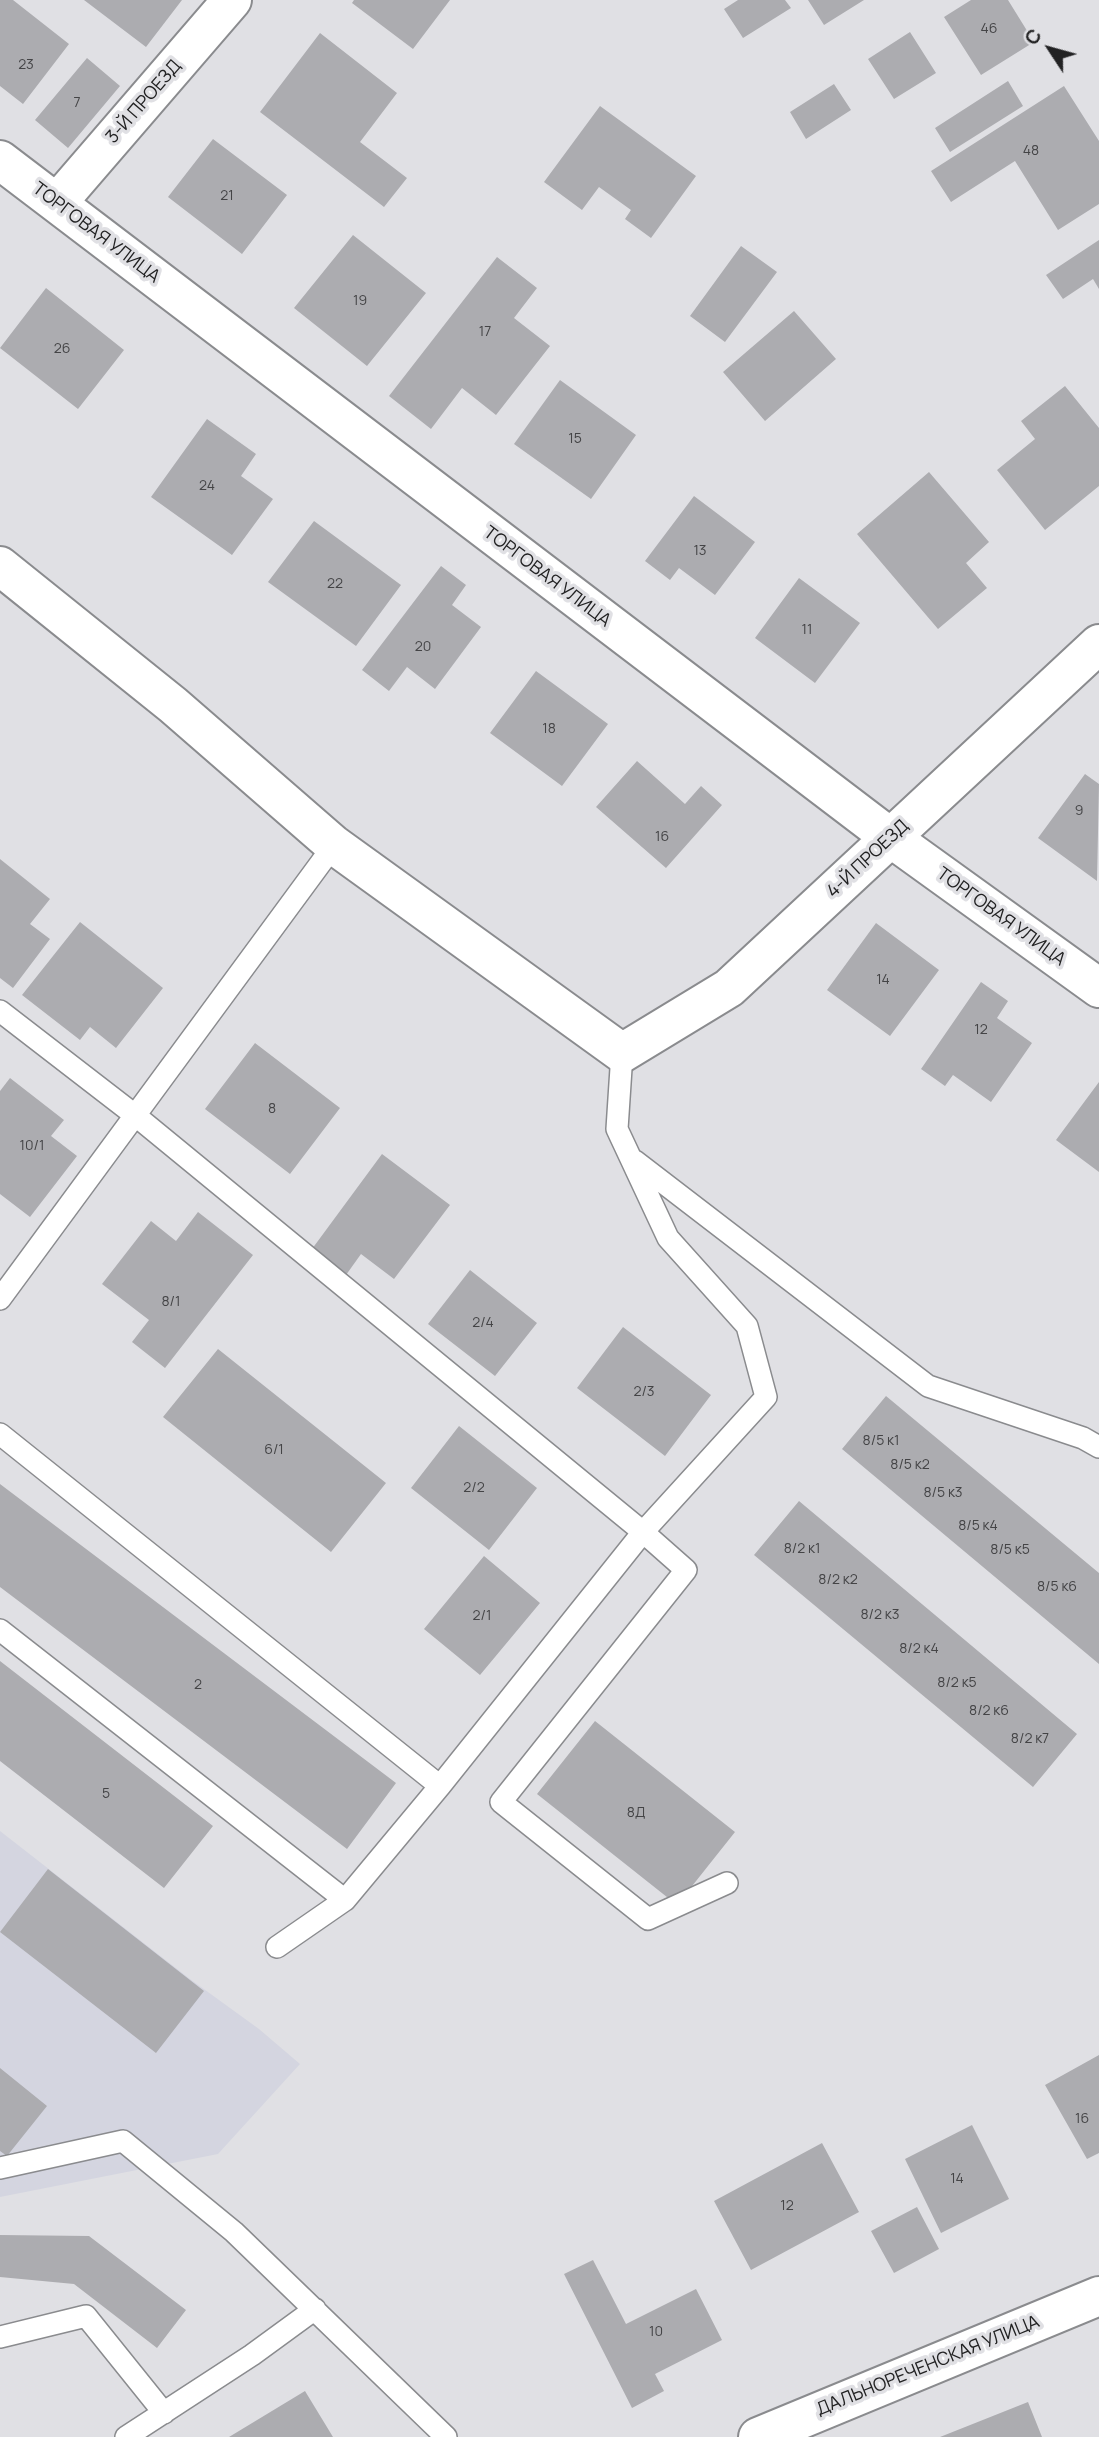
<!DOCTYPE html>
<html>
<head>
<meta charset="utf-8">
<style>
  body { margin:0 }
  #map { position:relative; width:1099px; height:2437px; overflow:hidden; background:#e0e0e4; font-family:Manrope,sans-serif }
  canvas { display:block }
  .north { position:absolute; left:1015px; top:14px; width:70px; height:70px; -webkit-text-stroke:5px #e0e0e4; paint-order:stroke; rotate:306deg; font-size:19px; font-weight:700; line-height:28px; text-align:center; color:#222223 }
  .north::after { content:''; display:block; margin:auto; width:24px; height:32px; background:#222223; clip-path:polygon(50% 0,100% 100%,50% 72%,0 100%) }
</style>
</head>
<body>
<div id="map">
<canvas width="1099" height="2437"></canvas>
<div class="north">С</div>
</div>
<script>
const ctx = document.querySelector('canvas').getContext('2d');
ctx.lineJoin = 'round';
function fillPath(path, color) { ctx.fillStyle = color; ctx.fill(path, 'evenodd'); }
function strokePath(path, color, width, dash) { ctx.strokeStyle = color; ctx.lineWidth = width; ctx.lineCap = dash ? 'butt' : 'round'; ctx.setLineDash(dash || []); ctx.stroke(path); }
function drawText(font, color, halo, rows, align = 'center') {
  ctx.font = font + ' Manrope,sans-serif'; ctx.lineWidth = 7; ctx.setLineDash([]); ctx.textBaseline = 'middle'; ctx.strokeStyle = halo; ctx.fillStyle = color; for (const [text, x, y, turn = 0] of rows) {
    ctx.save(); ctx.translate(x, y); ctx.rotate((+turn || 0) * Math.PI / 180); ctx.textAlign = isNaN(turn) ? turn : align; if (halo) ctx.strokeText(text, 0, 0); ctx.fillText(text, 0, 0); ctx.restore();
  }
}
fillPath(new Path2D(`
  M0,1831L190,1979L259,2029L300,2064L218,2154L0,2197Z`), '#d4d5e0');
fillPath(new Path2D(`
  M0,0H13L69,44L23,104L0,86Z
  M84,0H182L146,47Z
  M354,0H450L413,49L352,3Z
  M738,0H785L791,8L743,38L724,9Z
  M808,0H864L824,25Z
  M971,0H1008L1034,42L981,75L944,17Z
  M910,32L936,73L894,99L868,59Z
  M320,33L397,93L360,142L407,178L384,207L260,112Z
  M87,58L120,86L68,148L35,120Z
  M1008,81L1023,106L950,152L935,128Z
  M834,84L851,110L806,139L790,112Z
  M1064,86L1099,141V204L1058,230L1015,161L951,202L931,171Z
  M600,106L696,176L651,238L625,219L631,210L599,187L582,210L544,182Z
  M213,139L287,195L242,254L168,197Z
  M353,235L426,293L367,366L294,308Z
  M1099,240V289L1093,279L1063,299L1046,275Z
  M741,246L777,272L725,342L690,316Z
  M497,257L537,288L514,318L550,346L496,415L462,388L431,429L389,396Z
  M46,288L124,350L78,409L0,348Z
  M794,311L836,359L765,421L723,372Z
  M560,380L636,435L591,499L514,444Z
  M1065,386L1099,428V486L1045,530L997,470L1035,439L1021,421Z
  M207,419L256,454L241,476L273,499L232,555L151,497Z
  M929,472L989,542L966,563L987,588L938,629L857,534Z
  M694,496L755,542L715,595L679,568L670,580L645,561Z
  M314,521L401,585L356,646L268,582Z
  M441,566L466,585L452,605L481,627L435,689L407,667L389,691L362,670Z
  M799,578L860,623L815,683L755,638Z
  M536,671L608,724L562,786L490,733Z
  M637,761L685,804L701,786L722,805L666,868L596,807Z
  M1085,774L1099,784L1097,881L1038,838Z
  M0,859L50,899L30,924L50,939L13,988L0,978Z
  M80,922L163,988L116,1048L90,1027L80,1040L22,995Z
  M876,923L939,970L890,1036L827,990Z
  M981,982L1008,1001L997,1018L1032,1043L991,1102L953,1075L945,1086L921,1069Z
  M255,1043L340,1108L290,1174L205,1109Z
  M10,1078L64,1120L51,1136L77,1156L30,1217L0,1194V1091Z
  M1099,1082V1172L1056,1140Z
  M382,1154L450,1205L394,1279L361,1254L346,1275L312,1249Z
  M198,1212L253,1255L165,1368L132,1342L149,1320L102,1284L151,1221L176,1241Z
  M470,1270L537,1323L495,1376L428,1324Z
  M623,1327L711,1395L665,1456L577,1388Z
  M218,1349L386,1483L331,1552L163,1417Z
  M886,1396L1099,1573V1664L842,1449Z
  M459,1426L537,1488L489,1550L411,1488Z
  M0,1484L396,1783L347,1849L0,1587Z
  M799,1501L1077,1734L1033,1787L754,1555Z
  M484,1556L540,1603L480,1675L424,1629Z
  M0,1661L213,1826L164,1888L0,1761Z
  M595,1721L735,1832L677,1905L537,1794Z
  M48,1869L204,1991L156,2053L0,1932Z
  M1099,2055V2153L1087,2159L1045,2085Z
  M0,2068L47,2106L7,2156L0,2151Z
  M972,2125L1009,2199L941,2233L905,2159Z
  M822,2143L859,2212L751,2270L714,2201Z
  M917,2207L939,2249L894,2273L871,2231Z
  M0,2235L89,2236L186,2310L157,2348L74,2284L0,2277Z
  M593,2260L626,2324L696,2289L722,2340L655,2374L664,2391L632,2408L564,2274Z
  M305,2391L333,2437H229Z
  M1028,2402L1042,2437H940Z`), '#acacb0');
const service = new Path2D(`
  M0,1011L136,1116L643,1532L686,1570L501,1802L648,1919L727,1883
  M635,1161L928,1386L1083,1438L1099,1447
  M0,1299L334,845
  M0,1434L440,1786
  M0,1630L345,1900
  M277,1947L345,1900L440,1786L643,1532L766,1397L747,1326L668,1238L617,1129L622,1053
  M0,2168L123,2141L234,2232L446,2437
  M0,2337L86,2316L164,2413
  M126,2437L252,2355L315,2309`);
const minor = new Path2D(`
  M0,160L891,838L1099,988
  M57,203L232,0
  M0,566L173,705L334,845L622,1053L729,988L1099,644`);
const tertiary = new Path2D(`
  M758,2437L1099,2296`);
strokePath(service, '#8a8b8e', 24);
strokePath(minor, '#8a8b8e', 42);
strokePath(tertiary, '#8a8b8e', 42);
strokePath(service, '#fff', 21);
strokePath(minor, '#fff', 38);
strokePath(tertiary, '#fff', 38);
drawText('14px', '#444446', null, [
  ["46",989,29],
  ["23",26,65],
  ["7",77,103],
  ["48",1031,151],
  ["21",227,196],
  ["19",360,301],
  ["17",485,332],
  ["26",62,349],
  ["15",575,439],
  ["24",207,486],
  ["13",700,551],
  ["22",335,584],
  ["11",807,630],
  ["20",423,647],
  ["18",549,729],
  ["9",1079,811],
  ["16",662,837],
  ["14",883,980],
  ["12",981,1030],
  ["8",272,1109],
  ["10/1",32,1146],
  ["8/1",171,1302],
  ["2/4",483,1323],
  ["2/3",644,1392],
  ["8/5 к1",881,1441],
  ["6/1",274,1450],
  ["8/5 к2",910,1465],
  ["2/2",474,1488],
  ["8/5 к3",943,1493],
  ["8/5 к4",978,1526],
  ["8/2 к1",802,1549],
  ["8/5 к5",1010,1550],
  ["8/2 к2",838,1580],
  ["8/5 к6",1057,1587],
  ["8/2 к3",880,1615],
  ["2/1",482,1616],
  ["8/2 к4",919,1649],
  ["8/2 к5",957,1683],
  ["2",198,1685],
  ["8/2 к6",989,1711],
  ["8/2 к7",1030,1739],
  ["5",106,1794],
  ["8Д",636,1813],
  ["16",1082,2119],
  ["14",957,2179],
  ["12",787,2206],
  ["10",656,2332]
]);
drawText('18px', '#222223', '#e0e0e4', [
  ["3-Й ПРОЕЗД",144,102,-49],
  ["ТОРГОВАЯ УЛИЦА",96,233,37],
  ["ТОРГОВАЯ УЛИЦА",547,577,37],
  ["4-Й ПРОЕЗД",868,859,-43],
  ["ТОРГОВАЯ УЛИЦА",1001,917,36],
  ["ДАЛЬНОРЕЧЕНСКАЯ УЛИЦА",928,2366,-22]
]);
</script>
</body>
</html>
